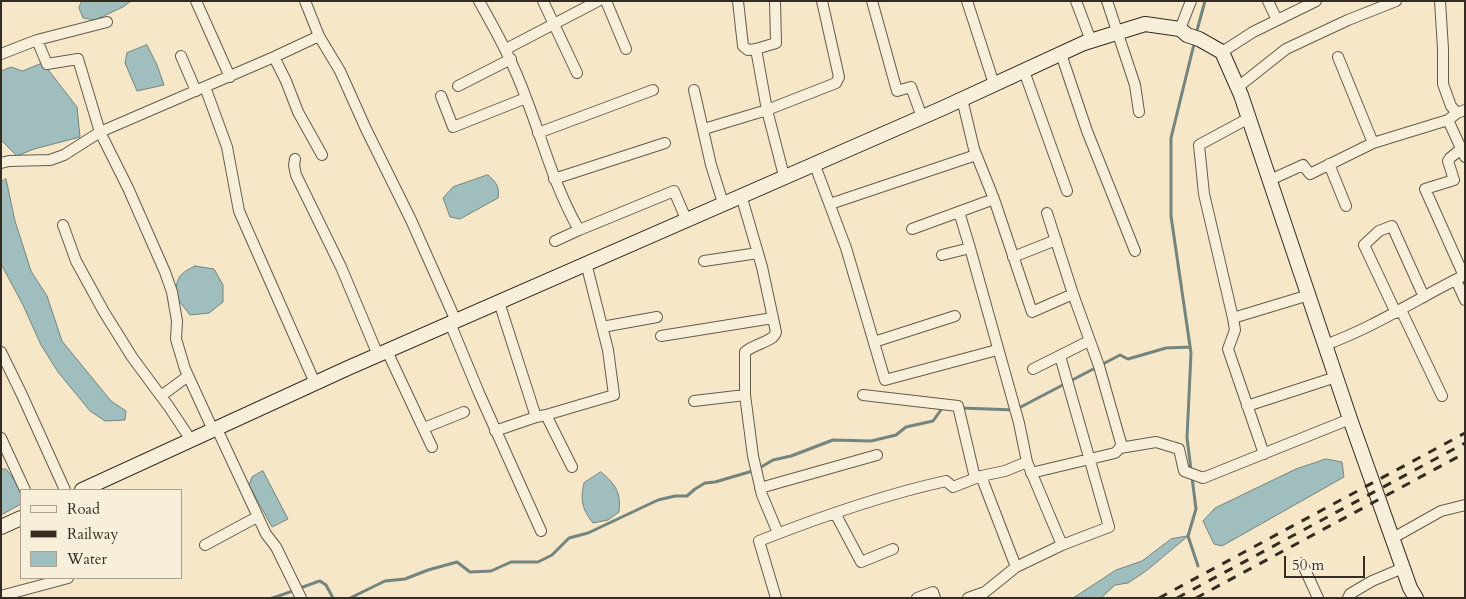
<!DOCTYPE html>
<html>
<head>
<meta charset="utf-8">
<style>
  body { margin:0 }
  #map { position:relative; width:1466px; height:599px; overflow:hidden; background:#f5e7c7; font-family:Cardo,serif }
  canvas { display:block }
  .frame { position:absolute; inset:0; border:2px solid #342c21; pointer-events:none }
  .legend { position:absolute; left:20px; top:489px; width:162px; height:90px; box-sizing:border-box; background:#f8efdb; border:1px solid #aaa191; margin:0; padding:6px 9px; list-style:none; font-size:15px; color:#342c21 }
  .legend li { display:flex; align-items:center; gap:10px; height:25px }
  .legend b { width:25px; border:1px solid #aaa191 }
  .scale { position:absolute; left:1284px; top:556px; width:81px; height:22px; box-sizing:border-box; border:2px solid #342c21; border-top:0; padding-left:6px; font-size:15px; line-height:18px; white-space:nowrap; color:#342c21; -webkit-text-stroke:4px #f8efdb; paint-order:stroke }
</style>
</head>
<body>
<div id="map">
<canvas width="1466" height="599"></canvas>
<div class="frame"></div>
<ul class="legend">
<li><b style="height:6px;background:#f8efdb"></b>Road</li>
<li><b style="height:6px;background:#342c21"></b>Railway</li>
<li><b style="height:14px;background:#9fbebd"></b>Water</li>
</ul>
<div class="scale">50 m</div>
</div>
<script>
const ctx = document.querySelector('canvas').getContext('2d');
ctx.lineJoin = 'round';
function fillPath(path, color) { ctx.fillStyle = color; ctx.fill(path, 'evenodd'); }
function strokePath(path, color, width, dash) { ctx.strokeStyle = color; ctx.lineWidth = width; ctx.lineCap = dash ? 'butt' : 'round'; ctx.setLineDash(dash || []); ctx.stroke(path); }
const water = new Path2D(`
  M82,1H131L123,7L95,20L83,18L79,8Z
  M147,45L157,65L164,85L137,91L125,63L127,53Z
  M43,63L77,107L80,137L34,149L17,156L1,140V71L11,67L22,71Z
  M488,175C496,182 500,187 498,198L460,219L450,217L443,198L453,187Z
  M6,179L15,221L31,271L47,296L62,341L111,401L126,411L125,420L105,421L90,411L58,372L41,345L23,305L1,264V182Z
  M195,266L214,269L223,285V302L209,313L190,315L175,296C177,278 178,274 195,266Z
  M1326,459L1342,462L1344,477L1222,546L1214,544L1203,521L1215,508L1296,469Z
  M6,469L22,490L21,504L1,515V470Z
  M263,471L288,519L272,527L249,485L252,477Z
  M601,472C616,485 621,492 619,512L608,520L593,523C582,509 580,500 584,483Z
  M1188,536L1146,571L1128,583L1115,585L1101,598H1073L1116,570L1142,561L1171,539Z`);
fillPath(water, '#9fbebd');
strokePath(water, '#74847f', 1);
strokePath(new Path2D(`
  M1196,34L1205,1
  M1195,40L1171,138V216L1191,353L1187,438L1196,509L1188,536L1198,566
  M961,408L1015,410L1120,355L1128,359L1166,348L1190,347
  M272,598C289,593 304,586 320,581L326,585L333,598
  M350,598L385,581L405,579L428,570L457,562L470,572L491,571L511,562H538L552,555L569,538L588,533L658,500L675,496H687L695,489L705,483L715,482L756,470L773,460L791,456L833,440L871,441L896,435L906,427L933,421L943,407`), '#74847f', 3);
const street = new Path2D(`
  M196,1L230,77
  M479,1C497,33 514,64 526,98C544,144 554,186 579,230
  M543,1L577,73
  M606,1L626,49
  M738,1L743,46L748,50L756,49L767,110L784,176
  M872,1L897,91L911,87L922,117
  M967,1L994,84
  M1076,1L1091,41
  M1107,1L1135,85L1139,112
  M1268,1L1277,20
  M1440,1L1443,49V84L1451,106L1457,113
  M1180,29L1191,1
  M319,36L340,71L366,129L411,220L456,321
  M37,40L47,64L78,59L100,132L128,188L165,272L172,292L177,321L176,339L185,369L213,430
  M506,49L598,1
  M756,49L776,43L775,1
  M1222,52L1253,32L1316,1
  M1,54L37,40L107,22
  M1061,54L1087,131L1135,251
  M181,56L196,91
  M274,57L286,81L298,112L322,155
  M1338,57L1373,143
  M1024,71L1067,191
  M458,86L511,59
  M205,87L227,147L239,211L315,383
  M1238,87L1286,49L1348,20L1396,1
  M694,90L711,165L723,203
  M441,96L453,127L526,98
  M962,99L974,149L994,199L1032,312L1073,294
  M1249,118L1199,145L1204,194L1233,318L1309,295
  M1448,120L1465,157
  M704,129L767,110L836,83L839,77L822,1
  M538,133L653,90
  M1461,149L1450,158L1448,161L1454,180L1425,189L1464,276
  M295,159L294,165L296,175L341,267L378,355
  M1,163L9,161L50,160L64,155L100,132L274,57L319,36L305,1
  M814,163L846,248L885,380L997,350
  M1329,164L1346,206
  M554,179L665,143
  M1270,180L1303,165L1310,174L1373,143L1448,120L1457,113L1465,110
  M741,195L762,267L776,332C774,342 755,343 745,352V395L753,456L762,495L778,533
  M830,204L976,155
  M959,212L970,248
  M63,225L76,261L104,312L132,357L169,407L191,440
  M912,229L994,199
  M555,241L579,230L674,191L686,219
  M942,255L970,248L1019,423L1027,462L1062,545
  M1013,257L1056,240
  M704,261L758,253
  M1456,280L1465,300
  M499,302L536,417L546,415L572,467
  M1401,310L1442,396
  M1396,313L1364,245L1379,231L1392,226L1424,297
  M1233,318L1235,330L1228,349L1264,454
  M450,323L479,393L541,531
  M602,327L657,317
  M661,336L773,318
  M874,342L955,316
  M1325,345C1375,327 1418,298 1465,275
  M387,351L432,447
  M1,352L22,395L65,490
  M1033,369L1089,341
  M863,395L958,406L975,478
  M161,396L188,376
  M694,401L745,395
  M1247,406L1336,377
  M546,415L614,395L608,350L586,263
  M424,428L464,412
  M217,429L266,534L276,547L301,598
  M495,431L536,417
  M1,438L25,490
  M1120,448L1156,442L1179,449L1184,471L1203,478L1350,419
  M1031,473L1115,453L1120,448L1121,443L1099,366L1073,294L1047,213
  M981,476L1016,567
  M760,488L877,455
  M835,513L861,562L893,549
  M1393,538L1441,511L1465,505
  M205,545L257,517
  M1302,563L1318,598
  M1,596L68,578
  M776,598L759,541C820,517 882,495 946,481L953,487L981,476L1005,471L1027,462
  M917,598L933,592L935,598
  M968,598L985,592L1016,567L1062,545L1109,527L1060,356
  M1348,598L1350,594L1372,581L1403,568`);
const secondary = new Path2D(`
  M82,490L348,368L943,108L1084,43L1145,24L1180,29L1187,35L1199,39L1222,52L1241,95L1350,419L1410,588L1416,598
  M1,527L21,518`);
strokePath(street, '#645b4a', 12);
strokePath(secondary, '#342c21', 16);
strokePath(street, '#f8efdb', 10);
strokePath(secondary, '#f8efdb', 14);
strokePath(new Path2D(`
  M1159,598L1465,433
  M1177,598L1465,443
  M1196,598L1465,453`), '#342c21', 3, [9, 9]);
</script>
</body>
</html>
